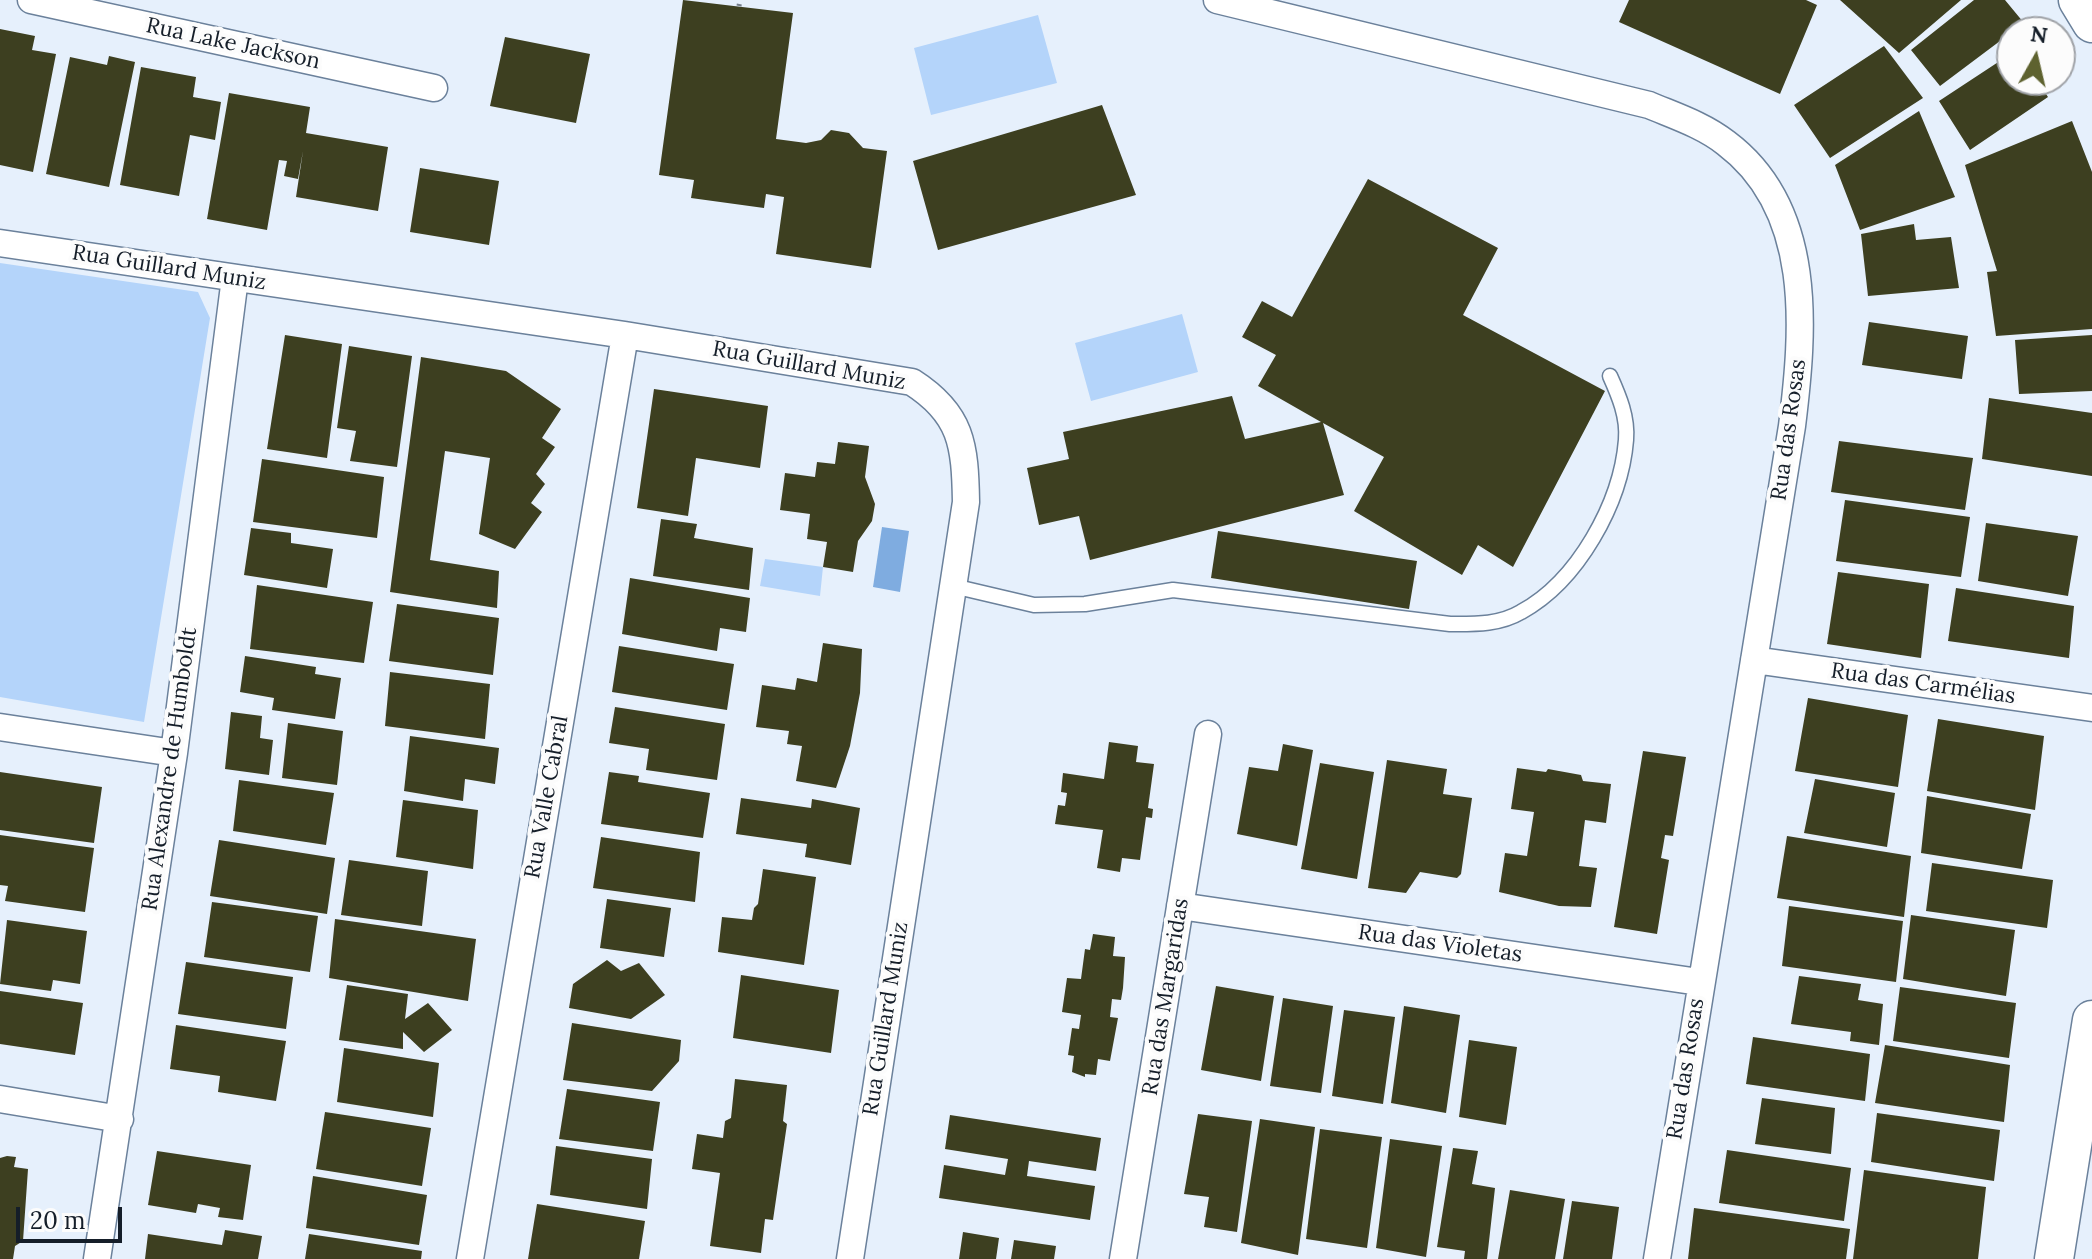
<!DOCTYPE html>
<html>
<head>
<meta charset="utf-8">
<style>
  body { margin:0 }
  #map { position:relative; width:2092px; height:1259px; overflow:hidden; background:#e6f0fc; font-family:Lora,serif }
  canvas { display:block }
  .north { position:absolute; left:1996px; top:16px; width:80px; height:80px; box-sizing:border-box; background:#fcfcfc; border:2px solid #a0a3a8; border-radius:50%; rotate:8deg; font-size:22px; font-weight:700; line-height:32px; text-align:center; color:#151e29 }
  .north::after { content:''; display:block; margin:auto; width:28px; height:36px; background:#5e622f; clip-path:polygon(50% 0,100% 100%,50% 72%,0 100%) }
  .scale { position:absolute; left:16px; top:1207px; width:106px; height:36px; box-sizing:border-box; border:4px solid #151e29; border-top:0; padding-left:10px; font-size:24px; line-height:28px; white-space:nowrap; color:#151e29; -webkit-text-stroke:6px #fcfcfc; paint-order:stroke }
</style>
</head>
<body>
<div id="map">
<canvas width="2092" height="1259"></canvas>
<div class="north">N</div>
<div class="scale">20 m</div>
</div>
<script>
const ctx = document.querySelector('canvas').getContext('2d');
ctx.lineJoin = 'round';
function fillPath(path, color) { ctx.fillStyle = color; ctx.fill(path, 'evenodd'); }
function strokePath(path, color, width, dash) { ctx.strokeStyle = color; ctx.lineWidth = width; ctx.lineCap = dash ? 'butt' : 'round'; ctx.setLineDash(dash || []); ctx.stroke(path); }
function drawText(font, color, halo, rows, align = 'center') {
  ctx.font = font + ' Lora,serif'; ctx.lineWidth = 8; ctx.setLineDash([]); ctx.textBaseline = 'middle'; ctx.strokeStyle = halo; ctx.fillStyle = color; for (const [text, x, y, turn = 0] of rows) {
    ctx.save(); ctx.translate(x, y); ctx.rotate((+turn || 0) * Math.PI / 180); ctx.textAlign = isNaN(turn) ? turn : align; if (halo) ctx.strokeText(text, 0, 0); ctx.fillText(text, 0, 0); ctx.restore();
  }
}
fillPath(new Path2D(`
  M1038,15L1057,83L931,115L914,48Z
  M0,263L198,292L210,318L144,722L0,697Z
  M1182,314L1198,372L1091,401L1075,343Z
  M765,559L823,567L820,596L760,586Z`), '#b4d4fa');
fillPath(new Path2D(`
  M882,527L909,531L900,592L873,587Z`), '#7face0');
fillPath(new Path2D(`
  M683,0L793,13L776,139L806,143L821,140L831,130L849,133L863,148L887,151L871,268L776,254L784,197L766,194L764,208L691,198L694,180L659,175Z
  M1629,0H1806L1817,5L1780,94L1619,22Z
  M1840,0H1961L1899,53Z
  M1974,0H2005L2024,23L1940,86L1911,50Z
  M0,29L35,36L32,50L56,54L33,172L0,165Z
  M505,37L590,54L576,123L490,106Z
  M1884,46L1923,98L1830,158L1794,105Z
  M2012,53V80H2037L2048,97L1970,150L1939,101Z
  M109,56L135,62L109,187L46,174L70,57L107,65Z
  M141,67L196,77L193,97L221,102L215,140L190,135L179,196L120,185Z
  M229,93L310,107L306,133L388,147L378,211L296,197L303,151L298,179L284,176L287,161L279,160L267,230L207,219Z
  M1102,105L1136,195L938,250L913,161Z
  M1919,111L1955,197L1860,230L1835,165Z
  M2072,121L2092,172V329L1996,336L1987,272L1997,271L1965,165Z
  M420,168L499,181L489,245L410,232Z
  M1368,179L1498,248L1463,315L1605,391L1513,567L1478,545L1462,575L1354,511L1384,457L1323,423L1344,495L1090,560L1079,516L1039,525L1027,468L1069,459L1063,432L1232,396L1245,439L1321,422L1258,386L1276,355L1242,337L1262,301L1292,317Z
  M1914,224L1916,240L1951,237L1959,288L1868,296L1861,234Z
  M1869,322L1968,336L1962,379L1862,365Z
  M285,335L342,344L327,458L267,449Z
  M2092,335V391L2019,394L2015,340Z
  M349,346L412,356L397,467L350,461L356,431L337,428Z
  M421,357L506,371L561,409L542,438L555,447L536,474L545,484L531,503L542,512L515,549L479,534L490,458L445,451L430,560L499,571L497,608L390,592Z
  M654,389L768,406L760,468L696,458L688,516L637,508Z
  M1989,398L2092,413V476L1982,459Z
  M1839,441L1973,458L1965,510L1831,492Z
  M838,442L869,446L865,477L875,504L872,521L858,541L853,572L823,567L827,542L807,539L810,514L780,510L785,473L815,477L817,462L835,464Z
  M262,459L384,477L377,538L253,522Z
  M1845,500L1970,517L1961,577L1836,561Z
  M661,519L697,524L694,538L753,548L749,590L653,576Z
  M1986,523L2078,536L2068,596L1978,581Z
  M251,528L291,533V543L333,549L327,588L244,575Z
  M1218,531L1417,561L1409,609L1211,578Z
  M1838,572L1929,584L1921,658L1827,644Z
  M630,578L750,598L746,632L720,628L717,651L622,634Z
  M257,585L373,602L364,663L250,649Z
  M1956,588L2074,606L2069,658L1948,641Z
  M397,604L499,618L493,675L389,661Z
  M823,643L862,649L860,693L850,746L836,788L796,781L802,746L787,744L789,731L756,727L762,685L795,690L797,678L817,682Z
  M619,646L734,664L727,710L612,692Z
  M245,656L316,667L315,674L341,678L335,719L272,710L274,698L240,692Z
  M390,672L490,684L485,739L385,726Z
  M1808,698L1908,715L1898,787L1795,771Z
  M615,707L725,724L717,780L646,770L649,749L609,743Z
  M231,712L262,716L260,738L273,740L269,775L225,769Z
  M1938,719L2044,736L2035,810L1927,791Z
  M288,723L343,731L337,785L282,778Z
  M410,736L499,748L495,784L465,779L463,801L404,791Z
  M1109,742L1138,746L1136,762L1154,764L1148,808L1153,809L1152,818L1146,817L1140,860L1122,858L1120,872L1097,868L1103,830L1055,824L1058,805L1065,806L1067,793L1061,792L1063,773L1104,779Z
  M1283,744L1313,750L1297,846L1237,834L1249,767L1278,771Z
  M1643,751L1686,757L1673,836L1665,835L1663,847L1661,858L1669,860L1657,934L1614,927Z
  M1387,760L1447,769L1443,794L1472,798L1461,874L1457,878L1420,872L1406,893L1368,888Z
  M1320,763L1374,772L1357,879L1301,869Z
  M1517,768L1546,772L1548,769L1581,775L1583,781L1611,784L1606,823L1585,820L1579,866L1597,868L1591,907L1559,906L1499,892L1505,853L1527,856L1534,812L1511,809Z
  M0,772L102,787L94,843L0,830Z
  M609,772L639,776L638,782L710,793L703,838L601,824Z
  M1815,779L1895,793L1887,847L1804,833Z
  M239,780L334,793L326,845L233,831Z
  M1927,796L2031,814L2022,869L1921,853Z
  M741,798L811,808L812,799L860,808L851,865L805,857L807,844L736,834Z
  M403,800L478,810L473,869L396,857Z
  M0,835L94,848L85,912L5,901L8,886L0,885Z
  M1787,836L1911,856L1904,917L1777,898Z
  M601,837L700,852L695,902L593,888Z
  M219,840L335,858L327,914L210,896Z
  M349,860L428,871L422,926L341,915Z
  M1932,863L2053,880L2047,928L1926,911Z
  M763,869L816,877L804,965L718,952L722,917L752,920L754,908L758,904Z
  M607,899L671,908L664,957L600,948Z
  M212,902L318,916L310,972L204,957Z
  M1789,906L1903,921L1896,982L1782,966Z
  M1911,915L2015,930L2006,996L1903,979Z
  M335,919L476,939L468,1001L329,978Z
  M7,920L87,931L80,984L53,980L51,991L0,984Z
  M1093,934L1115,937L1113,956L1125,957L1123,988L1121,1000L1112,999L1110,1017L1118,1018L1110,1061L1098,1059L1096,1075L1085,1074V1077L1072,1072L1074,1056L1068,1055L1072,1028L1079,1029L1081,1015L1062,1012L1067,978L1081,979L1085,949L1090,950Z
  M607,960L621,971L639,963L665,995L631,1019L569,1008L573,984Z
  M186,962L293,977L286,1029L178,1014Z
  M741,975L839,990L831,1053L733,1038Z
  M1799,976L1861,984L1858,1000L1883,1004L1879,1045L1850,1041L1851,1032L1791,1024Z
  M347,985L408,994L405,1019L428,1003L452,1030L424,1052L403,1032V1049L339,1040Z
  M1216,986L1274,996L1261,1081L1201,1070Z
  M1900,987L2016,1003L2009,1058L1893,1041Z
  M0,991L83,1003L75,1055L0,1044Z
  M1283,998L1333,1006L1321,1093L1270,1086Z
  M1404,1006L1460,1015L1446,1113L1391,1103Z
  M1344,1010L1395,1017L1383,1104L1332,1096Z
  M572,1023L681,1040L679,1061L652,1091L563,1080Z
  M176,1025L286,1041L276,1101L218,1092L220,1076L170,1069Z
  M1753,1037L1870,1054L1865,1101L1746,1084Z
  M1469,1040L1517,1047L1506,1125L1459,1117Z
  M1885,1045L2010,1065L2004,1122L1875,1103Z
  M344,1048L439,1063L433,1117L337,1102Z
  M735,1079L787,1085L783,1121L787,1124L773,1220L765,1219L761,1253L710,1246L720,1173L692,1169L697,1134L723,1138L725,1121L731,1118Z
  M567,1089L660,1102L653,1151L559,1139Z
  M1762,1098L1835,1108L1831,1154L1755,1144Z
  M325,1112L431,1128L422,1186L316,1169Z
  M1877,1113L2000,1130L1994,1181L1871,1162Z
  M1198,1114L1252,1121L1237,1232L1204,1227L1209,1197L1184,1194Z
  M950,1115L1101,1138L1096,1171L1029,1161L1027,1176L1095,1186L1090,1220L939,1198L944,1165L1005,1175L1008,1159L945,1149Z
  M1260,1119L1315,1127L1298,1255L1241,1243Z
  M1320,1129L1382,1137L1367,1248L1306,1239Z
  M1390,1139L1442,1146L1426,1257L1376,1248Z
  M556,1146L652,1159L647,1209L550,1195Z
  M1453,1148L1478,1151L1472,1184L1495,1188L1487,1259H1464L1465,1251L1437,1247Z
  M1727,1150L1851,1168L1844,1221L1719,1203Z
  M157,1151L251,1165L243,1220L218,1217L220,1208L198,1204L196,1213L148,1205Z
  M7,1156L16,1157L14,1167L28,1169L23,1241L15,1246L13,1259H0V1158Z
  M1864,1170L1986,1187L1978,1259H1853Z
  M313,1176L427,1195L419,1245L306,1228Z
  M1510,1190L1565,1199L1555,1259H1498Z
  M1572,1201L1619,1207L1612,1259H1563Z
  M537,1204L645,1221L639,1259H528Z
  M1694,1208L1850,1229L1846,1259H1688Z
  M225,1230L262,1236L258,1259H145L148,1234L222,1245Z
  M963,1232L999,1238L996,1259H959Z
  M309,1234L422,1251L421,1259H305Z
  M1014,1240L1056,1246L1054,1259H1011Z`), '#3d3f20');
const service = new Path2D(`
  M953,586L1034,605L1085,604L1173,590L1450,624C1474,624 1499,625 1521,612C1578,581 1621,503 1626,440C1628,417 1619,396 1610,376`);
const minor = new Path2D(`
  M31,0L434,88
  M1217,0L1649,105C1675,116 1703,125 1726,143C1814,209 1804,329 1792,426L1657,1259
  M0,243L625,335L912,382C962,414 965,445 966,502L850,1259
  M1754,660L2092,708
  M0,727L174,753
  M1180,906L1699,982
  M0,1099L120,1119
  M97,1259L174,753L235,278
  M470,1259L625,335
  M1123,1259L1208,734`);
const secondary = new Path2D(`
  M2078,0L2092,23
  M2054,1259L2092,1020`);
strokePath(service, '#6b819b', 17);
strokePath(minor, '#6b819b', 29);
strokePath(secondary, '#6b819b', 41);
strokePath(new Path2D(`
  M739,6L740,0`), '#747d89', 5, [2, 6]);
strokePath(service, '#fff', 14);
strokePath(minor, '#fff', 26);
strokePath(secondary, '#fff', 38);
drawText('22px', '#151e29', '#fcfcfc', [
  ["Rua Lake Jackson",233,44,12],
  ["Rua Guillard Muniz",169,268,9],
  ["Rua Guillard Muniz",809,366,10],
  ["Rua das Rosas",1789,430,-82],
  ["Rua das Carmélias",1923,684,8],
  ["Rua Alexandre de Humboldt",170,769,-82],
  ["Rua Valle Cabral",547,797,-80],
  ["Rua das Violetas",1440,944,8],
  ["Rua das Margaridas",1166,997,-81],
  ["Rua Guillard Muniz",886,1019,-81],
  ["Rua das Rosas",1686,1069,-81]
]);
</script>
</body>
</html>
